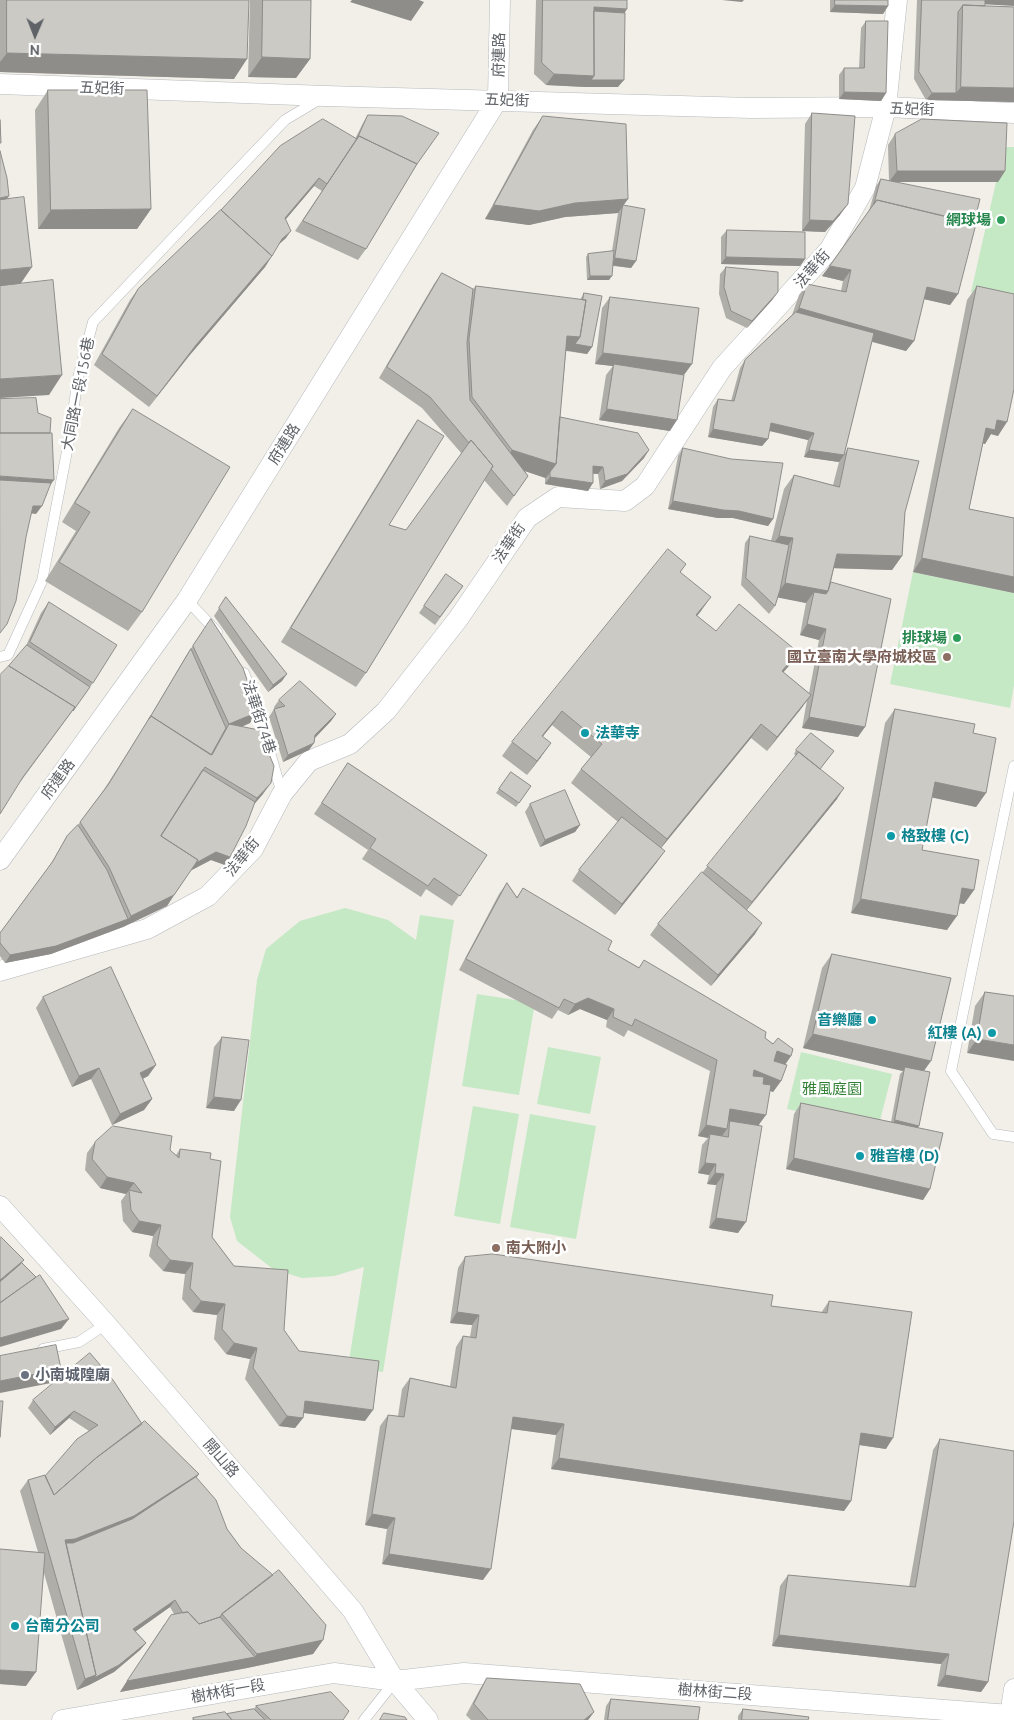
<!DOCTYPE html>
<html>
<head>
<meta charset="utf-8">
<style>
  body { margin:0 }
  #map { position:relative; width:1014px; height:1720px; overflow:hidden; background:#f1efe8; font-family:Ubuntu,sans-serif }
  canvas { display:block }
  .north { position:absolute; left:10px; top:10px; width:50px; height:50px; -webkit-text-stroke:4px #fff; paint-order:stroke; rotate:181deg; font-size:14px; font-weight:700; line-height:20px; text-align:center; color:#5f6368 }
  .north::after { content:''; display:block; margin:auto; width:18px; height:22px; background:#5f6368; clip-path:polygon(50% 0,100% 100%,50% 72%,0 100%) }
</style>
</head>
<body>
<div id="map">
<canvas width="1014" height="1720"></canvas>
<div class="north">N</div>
</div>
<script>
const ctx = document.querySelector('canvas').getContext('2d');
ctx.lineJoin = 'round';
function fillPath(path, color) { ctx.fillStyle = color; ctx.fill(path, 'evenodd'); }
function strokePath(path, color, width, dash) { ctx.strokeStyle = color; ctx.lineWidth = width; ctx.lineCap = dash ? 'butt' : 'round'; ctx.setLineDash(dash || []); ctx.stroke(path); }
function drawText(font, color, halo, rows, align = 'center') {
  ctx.font = font + ' Ubuntu,"Noto Sans TC",sans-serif'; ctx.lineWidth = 5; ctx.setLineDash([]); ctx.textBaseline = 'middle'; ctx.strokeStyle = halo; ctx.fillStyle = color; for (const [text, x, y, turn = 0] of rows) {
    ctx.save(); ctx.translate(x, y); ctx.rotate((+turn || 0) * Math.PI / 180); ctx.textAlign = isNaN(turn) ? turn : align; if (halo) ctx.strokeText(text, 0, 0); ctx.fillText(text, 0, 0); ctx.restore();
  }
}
fillPath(new Path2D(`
  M1004,147H1014V301L971,292Z
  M913,572L1014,593V685L1010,708L890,684Z
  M345,908L388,920L416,940L420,915L454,920L383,1372L348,1367L364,1267L334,1276L302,1278L273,1269L237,1241L230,1217L257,980L266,949L300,921Z
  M477,994L535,1003L519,1095L462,1086Z
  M548,1047L601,1057L590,1114L537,1104Z
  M801,1052L892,1074L878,1128L787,1109Z
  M473,1106L519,1114L500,1224L454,1216Z
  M530,1114L596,1126L576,1239L510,1227Z`), '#c5e8c5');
const lane = new Path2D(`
  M187,600L217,632
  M0,657L8,655L42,581L68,446L78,378L93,322L285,120L320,99
  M244,673L256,704L282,794
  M1014,766L951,1071L993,1134L1014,1137
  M43,1349L79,1342L106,1324
  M364,1720L395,1681`);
const street = new Path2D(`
  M0,84L325,96L751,108L886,107L1014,113
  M0,860L187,600L498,99L500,0
  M0,971L147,929L208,896L253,849L282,794L309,761L350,744L386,711L458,619L527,518L558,497L625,501L645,486L722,368L830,249L865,188L886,107L897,0
  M0,1206L106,1324L353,1611L395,1681L428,1720
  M62,1720L334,1673L395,1681L464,1673L1010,1715L1014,1689`);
strokePath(lane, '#b5b8bc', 11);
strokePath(street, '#b5b8bc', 21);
strokePath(lane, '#fff', 10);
strokePath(street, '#fff', 20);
fillPath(new Path2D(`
  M0,0H249L234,79L0,72Z
  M250,0H311L310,59L296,78L248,77Z
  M536,0H627L625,13L618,87H586L546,85L534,74Z
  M830,0H888V6L883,14L830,12Z
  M917,0H1014L985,4V6L1014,7V102L926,100L914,79Z
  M866,21L886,93L881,101L839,99V75L844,68H859L861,28Z
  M48,90L151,209L137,229H38L35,110Z
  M812,113L840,215L825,232L802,231L805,124Z
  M368,115L417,164L366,249L358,260L295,231L322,191L314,186L286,219V238L278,245L265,267L189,356L149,407L94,365L130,300L138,289L221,210L355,139L363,123Z
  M543,116L628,199L623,205L636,261L631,268L613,266L609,280H587L586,257L588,254L612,251L618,213L565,217L529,225L485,219L533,130Z
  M895,134L1005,171L998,182H895L958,294L950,305L924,299L914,341L906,351L872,342L844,455L848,448L905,512L902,556L892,570L834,568L831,582L858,737L802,728L807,700L767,751L751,738L661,848L657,862L615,915L572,881L579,870L618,822L571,783L581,769L591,757L552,725L543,736L541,757L527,775L502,756L512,742L686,564L680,573L701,611L697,616L716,631L798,652L783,672L809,693L819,640L800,635L806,603L778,597L775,606L769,614L741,585L745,543L750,536L771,541L784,489L794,475L833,485L839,462L804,457L808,440L769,431L768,439L762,446L708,437L713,407L718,399L731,401L740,368L745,360L792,315L799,295L807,284L841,291L843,281L822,276L869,211L876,186L881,179L889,181L888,145Z
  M727,230L805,259L800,266L721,264V237Z
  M726,267L773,299L747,328L726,318L719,294L720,274Z
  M442,273L473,289L476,286L580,300L584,293L592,347L587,354L566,351L560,417L644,458L622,481L600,489L598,474H593L588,491L545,484V478L525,471L528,476L507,506L484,480L366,673L356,687L281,642L408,434L418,420L389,525L406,530L462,454L422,408L379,378L434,284Z
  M977,286L998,436L991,434L985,444L983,443L969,509L1014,518V593L913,572L967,300Z
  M610,297L684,375L668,373L670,431L599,420L606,375L613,366L595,364L602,308Z
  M133,409L142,612L128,631L45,581L76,531L62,522L119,428Z
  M683,448L773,519L768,526L733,518H718L668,509L678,456Z
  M446,574L463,586L435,625L419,613Z
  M226,597L282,681L268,692L214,616Z
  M49,602L93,683L21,781L9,666L24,650L41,613Z
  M204,629L250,723L242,727L263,794L254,804L230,857L225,865L211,860L191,870L167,906L123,927L51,954L5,963L0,956V933L49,867L67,836L78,825L103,791L144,727L186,656Z
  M279,700L336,714L331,721L315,738L314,743L309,750L283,762L269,717L274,709H275L274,707Z
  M895,709L973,733L986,793L976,807L932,797L922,850L974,890L964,904L960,903L947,930L851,913L885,723Z
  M796,750L834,751L820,769L837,799L747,910L755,934L711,986L650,935L658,924L702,873L796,756L794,754Z
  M348,763L487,855L452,906L426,889L421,897L362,859L368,850L314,814Z
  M511,772L531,786L516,807L496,793Z
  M530,804L580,825L575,832L540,847L525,812Z
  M507,883L517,897L523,888L608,950L765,1038L791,1056L785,1065L781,1081L773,1092L770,1091L758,1126L738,1233L709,1228L716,1185L707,1184L709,1175L698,1173L702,1145L708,1138L698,1136L710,1071L628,1030L624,1037L606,1027L607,1020L580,1009L568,1015L558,1010L552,1019L459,970L499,894Z
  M832,954L924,1071L918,1127L930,1189L923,1200L786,1169L794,1114L801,1103L891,1122L900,1074L903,1071L803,1048L822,968Z
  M985,992L1014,996L967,1053L975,1006Z
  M43,997L156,1065L148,1076L143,1079L152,1099L144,1110L112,1125L91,1079L72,1087L36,1008Z
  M222,1037L234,1111L206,1108L214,1047Z
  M95,1142L170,1150L176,1155L180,1149L210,1159L212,1237L299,1351L365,1421L303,1413V1418L295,1428L279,1426L245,1379L250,1359L226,1354L214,1339L217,1315L193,1312L182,1299L185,1274L163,1271L149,1256L153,1236L132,1232L123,1221L121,1201L126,1194L100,1188L85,1170L87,1153Z
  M465,1257L771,1306L821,1313L829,1301L886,1449L859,1445L851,1501L844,1511L551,1469L556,1435L511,1429L483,1580L382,1564L387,1529L365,1525L380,1426L388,1415L398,1416L402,1389L410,1378L450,1386L456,1347L463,1336L470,1337L472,1325L450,1323L458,1268Z
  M33,1400L142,1424L199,1474L196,1477L227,1529L241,1548L323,1640L313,1654L247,1668L120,1692L163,1626L174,1614L170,1607L135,1631L146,1643L140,1650L114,1672L89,1685L77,1690L44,1573L26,1686L0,1684V1549L38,1552L20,1491L28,1480L45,1476L89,1431L69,1418L50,1435L28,1408Z
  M940,1439L988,1682L981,1692L937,1686L941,1664L772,1646L780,1586L788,1575L909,1587L933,1450Z
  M487,1678L594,1712L588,1720H471L466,1715L480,1689Z
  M611,1699L698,1720H604L606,1706Z
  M256,1706L343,1720H192L193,1718L227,1714L254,1709Z
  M743,1709L808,1720H738V1716Z`), '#afaea9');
fillPath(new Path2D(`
  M352,0H419L424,2L411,21L350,2Z
  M722,0H744L742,2Z
  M983,0H1014V6L980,4Z
  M835,5L888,6L883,14L830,12Z
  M594,7L627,9L620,20L591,11Z
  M7,53L247,59L234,79L0,72V62Z
  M262,57L310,59L296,78L248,77Z
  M554,74L594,76L586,87L546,85Z
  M591,80H624L618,87H586Z
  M961,87L1014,88V102L926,100L932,93H956Z
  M844,92L886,93L881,101L839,99Z
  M897,171H1005L998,182H889Z
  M319,178L314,186L280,226L285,218Z
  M9,196L3,204H0V198Z
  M628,199L618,213L565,217L529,225L485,219L494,205L575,203Z
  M848,204L840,215L825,232L802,231L810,220Z
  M151,209L137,229H38L51,210Z
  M291,231L286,238L276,247L282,239Z
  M272,256L265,267L189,356L149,407L196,345Z
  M726,257L805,259L800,266L721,264Z
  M615,258L636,261L631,268L610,265Z
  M830,266L851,270L843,281L822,276Z
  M32,267L19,286L0,288V270Z
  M590,276H612L609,280H587Z
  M927,287L958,294L950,305L919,298Z
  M778,292L773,299L747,328L752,321Z
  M799,308L914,341L906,351L791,319Z
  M567,336L580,337L592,347L587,354L570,351L557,350Z
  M603,353L692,364L684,375L613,366L614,364L613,366L595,364Z
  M62,375L49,395L0,398V379Z
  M607,409L677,420L670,431L599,420Z
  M997,420L1007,422L998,436L991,434L985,444L976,442L986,428Z
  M771,423L814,433L808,440L766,430Z
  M713,429L768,439L762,446L708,437Z
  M512,450L556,464L546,478L503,464Z
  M649,450L644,458L622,481L600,489L605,481Z
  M809,450L844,455L839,462L804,457Z
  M593,466L603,467L598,474L587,473Z
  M0,476L54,480L46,491L0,487Z
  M550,477L593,483L588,491L545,484Z
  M673,501L739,511L773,519L768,526L733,518H718L668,509Z
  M33,506H42L36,514L28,513Z
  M779,536L793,538L784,552L769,550Z
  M837,554L902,556L892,570L828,568Z
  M922,558L1014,577V593L913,572Z
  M785,583L828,591L819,605L814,592L806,603L775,597Z
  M711,597L701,611L686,629L696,615Z
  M807,624L826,629L819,640L800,635Z
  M798,652L789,666L772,685L782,671Z
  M287,674L282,681L268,692L273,685Z
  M811,695L801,709L767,751L777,737Z
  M562,711L552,725L532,750L542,736Z
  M258,712L250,723L223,734L229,724Z
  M336,714L331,721L310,743L315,735Z
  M809,717L865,727L858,737L802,728Z
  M761,724L751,738L657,853L667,839Z
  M314,743L309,750L283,762L288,755Z
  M551,743L541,757L527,775L537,761Z
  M935,782L986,793L976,807L925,796Z
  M271,783L263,794L250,809L257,798Z
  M844,788L837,799L744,913L752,902Z
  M580,825L575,832L540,847L545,840Z
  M665,851L657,862L615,915L622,904Z
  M216,852L230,857L225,865L211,860L190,871L196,863Z
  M962,888L974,890L964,904L952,902Z
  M174,895L167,906L123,927L51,954L5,963L10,955L128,919L131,916Z
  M861,899L957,916L947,930L851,913Z
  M762,923L755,934L711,986L718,975Z
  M588,998L614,1009L607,1020L580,1009L568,1015L575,1004Z
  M813,1034L931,1061L921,1075L905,1067L903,1071L803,1048Z
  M977,1039L1014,1045V1061L967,1053Z
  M777,1051L791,1056L783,1067L769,1062Z
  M156,1065L148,1076L132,1084L140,1073Z
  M99,1068L91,1079L72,1087L79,1076Z
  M754,1070L781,1081L773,1092L746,1081Z
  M214,1097L241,1100L234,1111L206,1108Z
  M152,1099L144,1110L112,1125L120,1114Z
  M730,1109L766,1115L758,1126L723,1120Z
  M895,1120L919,1126L914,1133L889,1128Z
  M706,1125L727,1129L719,1140L710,1134L708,1138L698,1136Z
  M794,1158L930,1189L923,1200L786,1169Z
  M705,1163L716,1164L709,1175L698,1173Z
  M715,1173L724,1174L716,1185L707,1184Z
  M107,1177L134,1183L126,1194L100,1188Z
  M716,1218L746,1222L738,1233L709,1228Z
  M139,1221L161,1225L153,1236L132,1232Z
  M24,1260L16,1271L0,1285V1280Z
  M170,1260L193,1263L185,1274L163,1271Z
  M201,1301L225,1304L217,1315L193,1312Z
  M457,1312L479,1315L472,1325L450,1323Z
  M69,1319L61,1329L0,1347V1338Z
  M234,1343L257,1348L250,1359L226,1354Z
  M61,1369L51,1383L0,1393V1381Z
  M305,1401L373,1410L365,1421L297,1412Z
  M74,1411L69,1418L50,1435L55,1427Z
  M287,1416L303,1418L295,1428L279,1426Z
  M513,1417L564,1424L556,1435L505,1428Z
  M861,1433L893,1438L886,1449L853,1444Z
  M559,1458L851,1501L844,1511L551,1469Z
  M199,1474L191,1485L127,1527L64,1550L65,1540Z
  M372,1514L395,1518L387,1529L365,1525Z
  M389,1554L491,1569L483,1580L382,1564Z
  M175,1600L170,1607L128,1637L133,1629Z
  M779,1635L949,1654L941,1664L772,1646Z
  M323,1640L313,1654L247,1668L257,1654Z
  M146,1643L140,1650L114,1672L89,1685L77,1690L85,1679Z
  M255,1657L247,1668L120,1692L127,1681Z
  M0,1670L36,1672L26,1686L0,1684Z
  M945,1675L988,1682L981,1692L937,1686Z
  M594,1712L588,1720H584Z`), '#8f8d8a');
const building = new Path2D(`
  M7,0H249L247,59L7,53Z
  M263,0H311L310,59L262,57Z
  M543,0H627V9L594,7V76L554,74L542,63Z
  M835,0H888V6L835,5Z
  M922,0H985V6L963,5L958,12L956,93H932L919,72Z
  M963,5L1014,7V88L961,87Z
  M594,11L625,13L624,80H591L594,76Z
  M866,21H888L886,93L844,92V68H864Z
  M48,90H147L151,209L51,210Z
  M812,113L855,116L848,204L833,221L810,220Z
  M368,115L402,116L439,133L417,164L359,136L357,139Z
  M543,116L626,124L628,199L575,203L539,211L494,205Z
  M323,119L357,139L327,184L319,178L285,218L291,231L282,239L272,256L221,210L280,146Z
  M922,119L1007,123L1005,171H897L895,134Z
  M0,120L1,143H0Z
  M359,136L417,164L366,249L303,221Z
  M0,151L7,178L9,196L0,198Z
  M881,179L980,199L974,223L877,200L874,204Z
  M24,197L32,267L0,270V200Z
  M877,200L976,224L958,294L927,287L914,341L799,308L807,284L846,292L851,270L830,266Z
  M623,205L645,209L636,261L615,258Z
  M221,210L272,256L196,345L157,396L102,354L138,289Z
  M727,230L805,232V259L726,257Z
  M614,251L612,276H590L588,254Z
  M726,267L778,272V292L752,321L731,311L724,287Z
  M442,273L473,289L467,343L470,400L528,476L514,496L491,469L493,466L471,440L469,443L430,397L387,367Z
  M53,280L62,375L0,379V286Z
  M476,286L586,300L580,337L567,336L556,464L512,450L472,397L469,339Z
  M977,286L1014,294V389L1007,422L997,420L995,430L986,428L969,509L1014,518V577L922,558Z
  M584,293L602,296L592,347L575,344L580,337L586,300H583Z
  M610,297L699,308L692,364L603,353Z
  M796,312L874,333L844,455L809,450L814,433L771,423L768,439L713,429L718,399L734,401L745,360Z
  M614,364L684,375L677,420L607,409Z
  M36,398L38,413L51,418L50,433H0V399Z
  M133,409L230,467L142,612L59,562L90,512L75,503Z
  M560,417L638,433L649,450L627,474L605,481L603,467L593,466V483L550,477V472L556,464Z
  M418,420L444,436L389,525L406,530L471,440L493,466L366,673L291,628Z
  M0,433H52L54,480L0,476Z
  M683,448L731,459L783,463L773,519L739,511L723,510L673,501Z
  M848,448L919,461L905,512L902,556L837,554L828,591L785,583L793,538L779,536L794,475L839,487Z
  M0,480L51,483L42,506H33L26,537L16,601L7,624L0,633Z
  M750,536L789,545L780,590L775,606L746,578Z
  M668,549L686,564L680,572L711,597L696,615L716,631L739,604L798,652L782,671L811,695L777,737L761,724L667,839L581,769L602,744L562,711L542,736L551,743L537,761L512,742Z
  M446,574L463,586L440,617L424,606Z
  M831,582L891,599L865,727L809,717L826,629L807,624L814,592L826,594L828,591Z
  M226,597L287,674L273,685L219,608Z
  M49,602L117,645L93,683L30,642Z
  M211,619L243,668L258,712L229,724L193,646Z
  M27,645L90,687L73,711L75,707L9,666Z
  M191,649L226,728L211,755L151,716L149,719Z
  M9,666L75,707L23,777L0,814V675Z
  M300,681L336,714L315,735L314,743L288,755L274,709L285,706L279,700Z
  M895,709L975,724L973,733L996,738L986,793L935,782L922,850L979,860L974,890L962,888L957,916L861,899Z
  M151,716L212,755L229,724L259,730L274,766L271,783L257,798L205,767L161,836L198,860L174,895L131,916L109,867L80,822L108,785Z
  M811,733L834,751L820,769L796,750Z
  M799,752L844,788L752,902L707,866Z
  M348,763L487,855L460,896L434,878L428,886L370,848L376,839L322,803Z
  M203,770L255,802L246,826L230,857L216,852L196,863L198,860L161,836Z
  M511,772L531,786L519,803L499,789Z
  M565,790L580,825L545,840L530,804Z
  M622,817L665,851L622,904L579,870Z
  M78,825L107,870L128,919L56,946L10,955L0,943V933L53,861L67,836Z
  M702,872L762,923L718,975L658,924Z
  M507,883L517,898L523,888L612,941L608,950L639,968L644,960L766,1032L765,1038L773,1044L778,1038L793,1049L791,1056L777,1051L774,1061L787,1065L781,1081L754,1070L753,1076L764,1077L763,1084L771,1085L766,1115L730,1109L727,1129L706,1125L717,1060L635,1019L632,1026L613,1017L614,1009L588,998L575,1004L564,999L559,1008L466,959Z
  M832,954L951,978L931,1061L813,1034Z
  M111,967L156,1065L140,1073L152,1099L120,1114L99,1068L79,1076L43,997Z
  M985,992L1014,996V1045L977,1039Z
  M222,1037L249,1040L241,1100L214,1097Z
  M905,1067L930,1072L919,1126L895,1120Z
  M801,1103L943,1133L930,1189L794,1158Z
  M730,1121L762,1126L746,1222L716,1218L724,1174L715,1173L716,1164L705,1163L710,1134L728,1137Z
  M113,1126L172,1136L170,1150L179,1158L180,1149L211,1153L210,1159L221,1161L212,1237L234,1266L288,1270L284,1330L299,1351L379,1361L373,1410L305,1401L303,1418L287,1416L253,1368L257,1348L234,1343L222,1329L225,1304L201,1301L190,1288L193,1263L170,1260L157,1245L161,1225L139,1221L131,1210L129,1190L142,1193L134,1183L107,1177L92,1159L95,1142Z
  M1,1237L24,1260L0,1280V1238Z
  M493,1254L773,1295L771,1306L827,1313L829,1301L912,1312L893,1438L861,1433L851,1501L559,1458L564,1424L513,1417L491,1569L389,1554L395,1518L372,1514L388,1415L404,1417L410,1378L456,1388L463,1336L476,1338L479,1315L457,1312L465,1257Z
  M22,1263L36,1277L0,1303V1282Z
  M40,1275L69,1319L0,1338V1303Z
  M56,1345L61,1369L0,1381V1356Z
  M90,1353L113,1380L142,1424L96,1458L54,1495L45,1476L77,1439L98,1425L74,1411L55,1427L33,1400Z
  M0,1401H3L0,1437Z
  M145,1421L199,1474L134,1516L75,1539L65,1540L96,1675L85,1679L28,1480L45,1475L54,1495L96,1458Z
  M940,1439L1014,1451V1521L988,1682L945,1675L949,1654L779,1635L788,1575L915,1587Z
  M196,1477L216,1500L227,1529L241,1548L273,1575L222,1614L220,1617L199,1624L188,1612L183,1613L175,1600L133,1629L146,1643L119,1665L94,1678L96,1675L66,1543H73L132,1519Z
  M0,1549L45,1553L36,1672L0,1670Z
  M279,1570L326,1625L323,1640L257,1654L222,1614Z
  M188,1612L199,1624L220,1617L255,1657L127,1681L171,1615Z
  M487,1678L580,1684L594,1712L584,1720H488L474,1704Z
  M331,1692L349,1711L343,1720H271L256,1706Z
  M611,1699L700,1707L698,1720H608Z
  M254,1709L265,1720H232L227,1714Z
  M743,1709L809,1717L808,1720H742Z
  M225,1712L232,1720H194L193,1718Z
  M384,1713L405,1717L407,1720H380Z`);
fillPath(building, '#cccac5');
strokePath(building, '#8f8d8a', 1);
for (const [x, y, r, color] of [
  [1001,220,5,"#2e9e5b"],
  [957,638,5,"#2e9e5b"],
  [947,657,5,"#8d6e63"],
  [585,733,5,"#0f9aa8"],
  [891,836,5,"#0f9aa8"],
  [872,1020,5,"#0f9aa8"],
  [992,1033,5,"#0f9aa8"],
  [860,1156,5,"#0f9aa8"],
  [496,1248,5,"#8d6e63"],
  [25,1375,5,"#6b7280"],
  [15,1626,5,"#0f9aa8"]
]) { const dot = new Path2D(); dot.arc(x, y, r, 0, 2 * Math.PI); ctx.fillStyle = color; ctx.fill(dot); strokePath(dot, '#fff', 2); }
drawText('15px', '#5f6368', '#fff', [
  ["府連路",499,55,-89],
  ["五妃街",102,88,2],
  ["五妃街",507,100,2],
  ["五妃街",912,109,2],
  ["法華街",812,269,-49],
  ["大同路一段156巷",78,394,-79],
  ["府連路",284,444,-58],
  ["法華街",509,543,-56],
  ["法華街74巷",259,717,72],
  ["府連路",58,779,-54],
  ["法華街",242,857,-51],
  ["開山路",221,1458,49],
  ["樹林街一段",228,1691,-10],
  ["樹林街二段",715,1692,4]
]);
drawText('bold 15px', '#27864d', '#fff', [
  ["網球場",991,220],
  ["排球場",947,638]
], 'right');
drawText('bold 15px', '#785e54', '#fff', [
  ["國立臺南大學府城校區",937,657],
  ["南大附小",506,1248,"left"]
], 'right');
drawText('bold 15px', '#0d838f', '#fff', [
  ["法華寺",595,733],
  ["格致樓 (C)",901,836],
  ["音樂廳",862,1020,"right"],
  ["紅樓 (A)",982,1033,"right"],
  ["雅音樓 (D)",870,1156],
  ["台南分公司",25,1626]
], 'left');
drawText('15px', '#348238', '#fff', [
  ["雅風庭園",832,1089]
]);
drawText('bold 15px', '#5b616d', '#fff', [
  ["小南城隍廟",35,1375]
], 'left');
</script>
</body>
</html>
